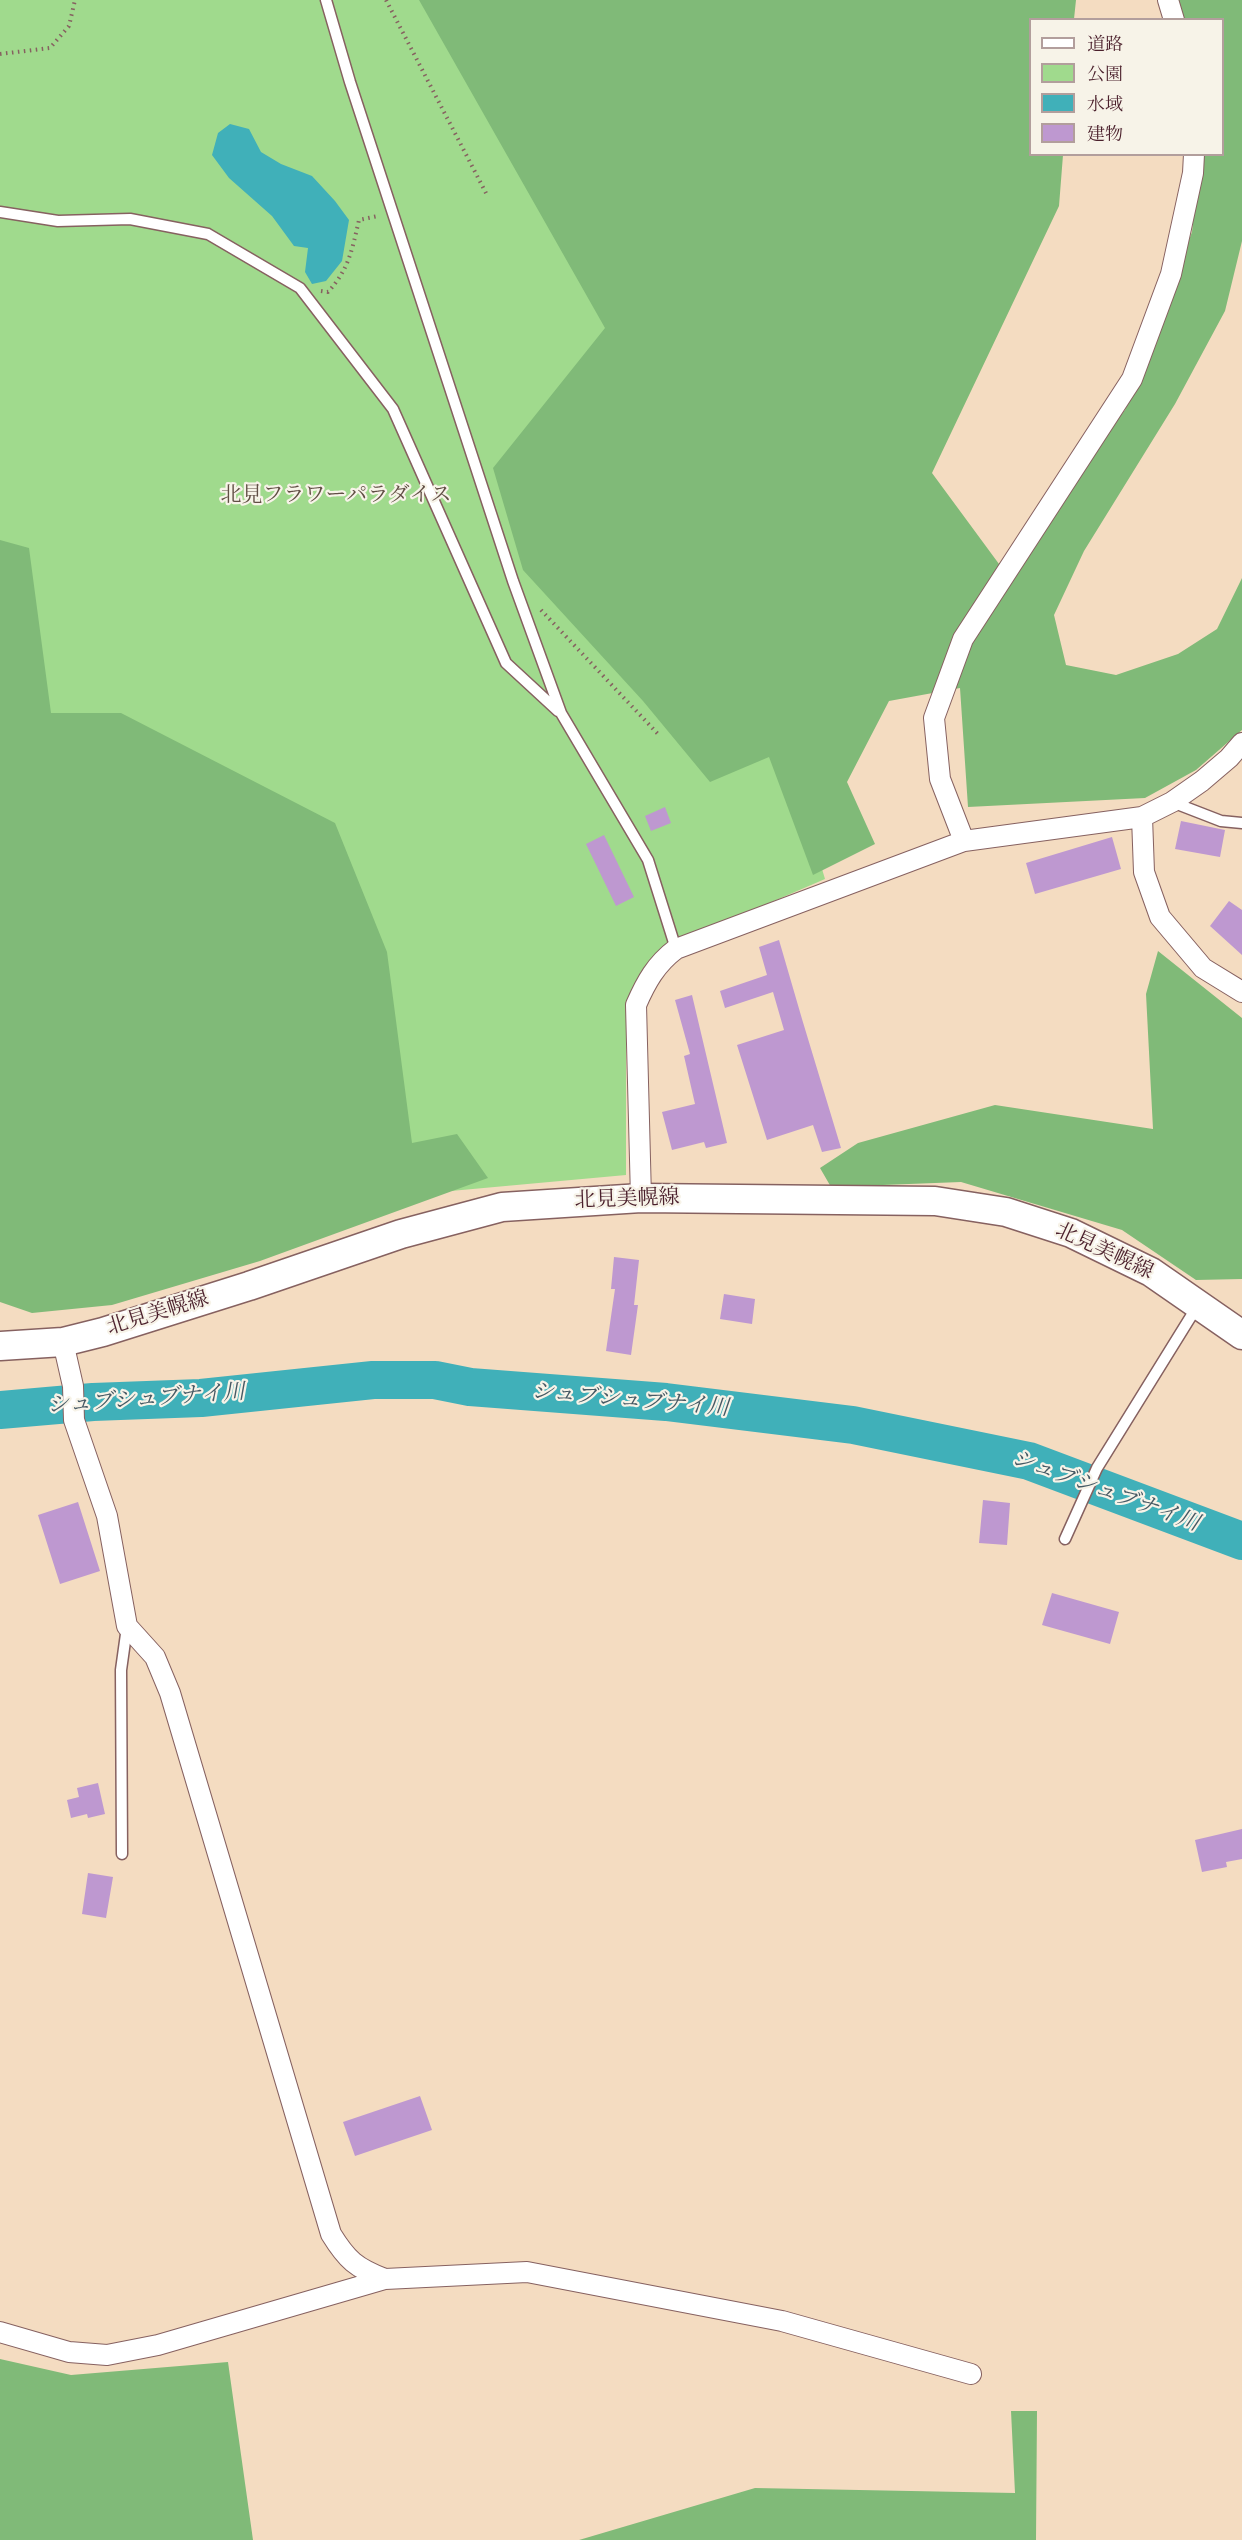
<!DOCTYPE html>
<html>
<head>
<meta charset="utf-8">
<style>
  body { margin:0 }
  #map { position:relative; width:1242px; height:2540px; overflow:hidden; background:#f4dcc1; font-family:Cardo,"Noto Serif JP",serif }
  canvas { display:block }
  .legend { position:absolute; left:1029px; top:18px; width:195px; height:138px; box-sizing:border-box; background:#f7f3e8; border:2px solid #b29e9c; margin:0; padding:8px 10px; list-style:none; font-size:18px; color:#4a1f2b }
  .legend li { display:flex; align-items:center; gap:12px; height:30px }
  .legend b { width:30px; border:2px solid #b29e9c }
</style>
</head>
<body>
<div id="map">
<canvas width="1242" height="2540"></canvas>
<ul class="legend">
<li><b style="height:8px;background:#fff"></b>道路</li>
<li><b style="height:16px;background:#a0da8d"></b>公園</li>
<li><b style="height:16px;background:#40b0b9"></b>水域</li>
<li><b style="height:16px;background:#be98d0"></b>建物</li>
</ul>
</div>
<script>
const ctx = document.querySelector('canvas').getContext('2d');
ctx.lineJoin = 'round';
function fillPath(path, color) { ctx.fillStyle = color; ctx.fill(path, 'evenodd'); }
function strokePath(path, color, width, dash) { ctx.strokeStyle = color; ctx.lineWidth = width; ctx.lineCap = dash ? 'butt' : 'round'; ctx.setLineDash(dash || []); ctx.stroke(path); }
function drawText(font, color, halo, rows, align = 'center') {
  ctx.font = font + ' Cardo,"Noto Serif JP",serif'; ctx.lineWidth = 4.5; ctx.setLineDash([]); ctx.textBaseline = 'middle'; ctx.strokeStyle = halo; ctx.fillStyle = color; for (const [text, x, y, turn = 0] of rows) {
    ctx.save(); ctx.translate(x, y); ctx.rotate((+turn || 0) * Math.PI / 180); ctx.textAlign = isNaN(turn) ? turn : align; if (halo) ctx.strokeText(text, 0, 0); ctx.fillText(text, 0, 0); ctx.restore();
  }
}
fillPath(new Path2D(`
  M0,0H526L786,748L825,879L658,951L631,997L626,1049V1175L418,1194L0,692Z`), '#a0da8d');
fillPath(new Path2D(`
  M419,0H1076L1074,19L1030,20V154L1063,155L1059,206L932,473L999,564L1125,410L1192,232L1200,155L1222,154V20L1182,19L1177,0H1242V241L1225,311L1175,404L1084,551L1054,615L1066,665L1116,675L1178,654L1217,629L1242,578V730L1196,770L1145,798L968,807L960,688L889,701L847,782L875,844L813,875L769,757L710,782L643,701L523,570L493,468L605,328Z
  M0,540L29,548L51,713H121L335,823L387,952L412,1143L457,1134L488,1178L260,1261L112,1305L32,1313L0,1302Z
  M1158,951L1242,1018V1279L1196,1280L1122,1230L961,1182L831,1187L820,1168L858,1143L995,1105L1153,1129L1146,994Z
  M0,2359L71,2375L228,2362L253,2540H0Z
  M1011,2411H1037L1036,2540H579L755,2488L1015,2493Z`), '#80ba78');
fillPath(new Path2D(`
  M230,124L249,129L261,152L281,164L312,176L335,201L349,220L342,261L326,281L312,284L305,272L308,248L294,246L272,216L229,178L212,155L218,133Z`), '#40b0b9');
strokePath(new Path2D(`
  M0,1410L93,1402L201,1398L373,1380H435L470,1387L666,1402L853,1425L1029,1461L1242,1541`), '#40b0b9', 38);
fillPath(new Path2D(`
  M665,807L671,823L651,831L645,816Z
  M1181,821L1225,830L1220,857L1175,849Z
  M604,835L634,897L616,906L586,844Z
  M1112,837L1121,869L1035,894L1026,863Z
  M1229,901L1242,910V955L1210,926Z
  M779,940L802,1019L841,1148L822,1152L813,1125L767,1140L737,1045L784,1030L773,992L725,1008L720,991L767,975L759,947Z
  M692,995L727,1143L706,1148L704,1142L672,1150L662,1112L695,1104L684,1056L690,1054L675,1000Z
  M614,1257L639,1260L634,1305H638L631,1355L606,1351L615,1289H611Z
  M724,1294L755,1299L752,1324L720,1319Z
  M983,1500L1010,1503L1007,1545L979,1543Z
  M78,1502L100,1571L60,1584L38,1515Z
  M1052,1593L1119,1612L1110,1644L1042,1625Z
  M98,1783L105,1814L88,1818L87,1814L71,1818L67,1800L79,1797L77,1788Z
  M1242,1829V1859L1226,1862L1227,1867L1202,1872L1195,1840Z
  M88,1873L113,1877L106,1918L82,1914Z
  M420,2096L432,2130L355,2156L343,2122Z`), '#be98d0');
const service = new Path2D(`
  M326,0L350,82L513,581L561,713L648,860L676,949
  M0,212L58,221L130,219L208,234L300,288L393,409L506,663L558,711
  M1172,802L1221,821L1242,823
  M1065,1539L1097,1468L1198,1305
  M122,1854L121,1670L127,1627`);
const minor = new Path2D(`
  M1168,0L1174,20
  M1142,817L1144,872L1160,917L1203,968L1242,992
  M964,841L940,779L934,718L963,639L1132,379L1171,274L1193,173L1194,154
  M641,1198L636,1005C646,982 656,964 676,949L964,841L1142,817L1172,802L1202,781L1229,758L1242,743
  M63,1342L73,1386L74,1420L107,1516L127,1626L155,1657L170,1693L331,2234C347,2260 356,2268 385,2279
  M0,2332L69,2352L107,2355L158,2345L385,2279L527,2272L782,2321L971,2374`);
const secondary = new Path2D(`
  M0,1346L63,1342L103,1332L249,1286L401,1234L502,1207L641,1198L935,1201L1006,1212L1071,1233L1151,1272L1242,1335`);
strokePath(service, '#866160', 13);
strokePath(minor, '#866160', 22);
strokePath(secondary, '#866160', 31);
strokePath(new Path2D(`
  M386,0L487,195
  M0,54L50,48L69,26L75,0
  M321,291L328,292C349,269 352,250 359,220L378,216
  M541,610L658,734`), '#866160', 4, [1.5, 4.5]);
strokePath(service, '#fff', 10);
strokePath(minor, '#fff', 20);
strokePath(secondary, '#fff', 28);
drawText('21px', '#604e44', '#f7f3e8', [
  ["北見フラワーパラダイス",336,496]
]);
drawText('21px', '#4a1f2b', '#f7f3e8', [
  ["北見美幌線",627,1200,-2],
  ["北見美幌線",1104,1252,25],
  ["北見美幌線",158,1314,-17]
]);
drawText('italic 22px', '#465964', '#f7f3e8', [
  ["シュブシュブナイ川",146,1400,-4],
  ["シュブシュブナイ川",630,1401,5],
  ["シュブシュブナイ川",1105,1492,20]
]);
</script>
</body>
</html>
